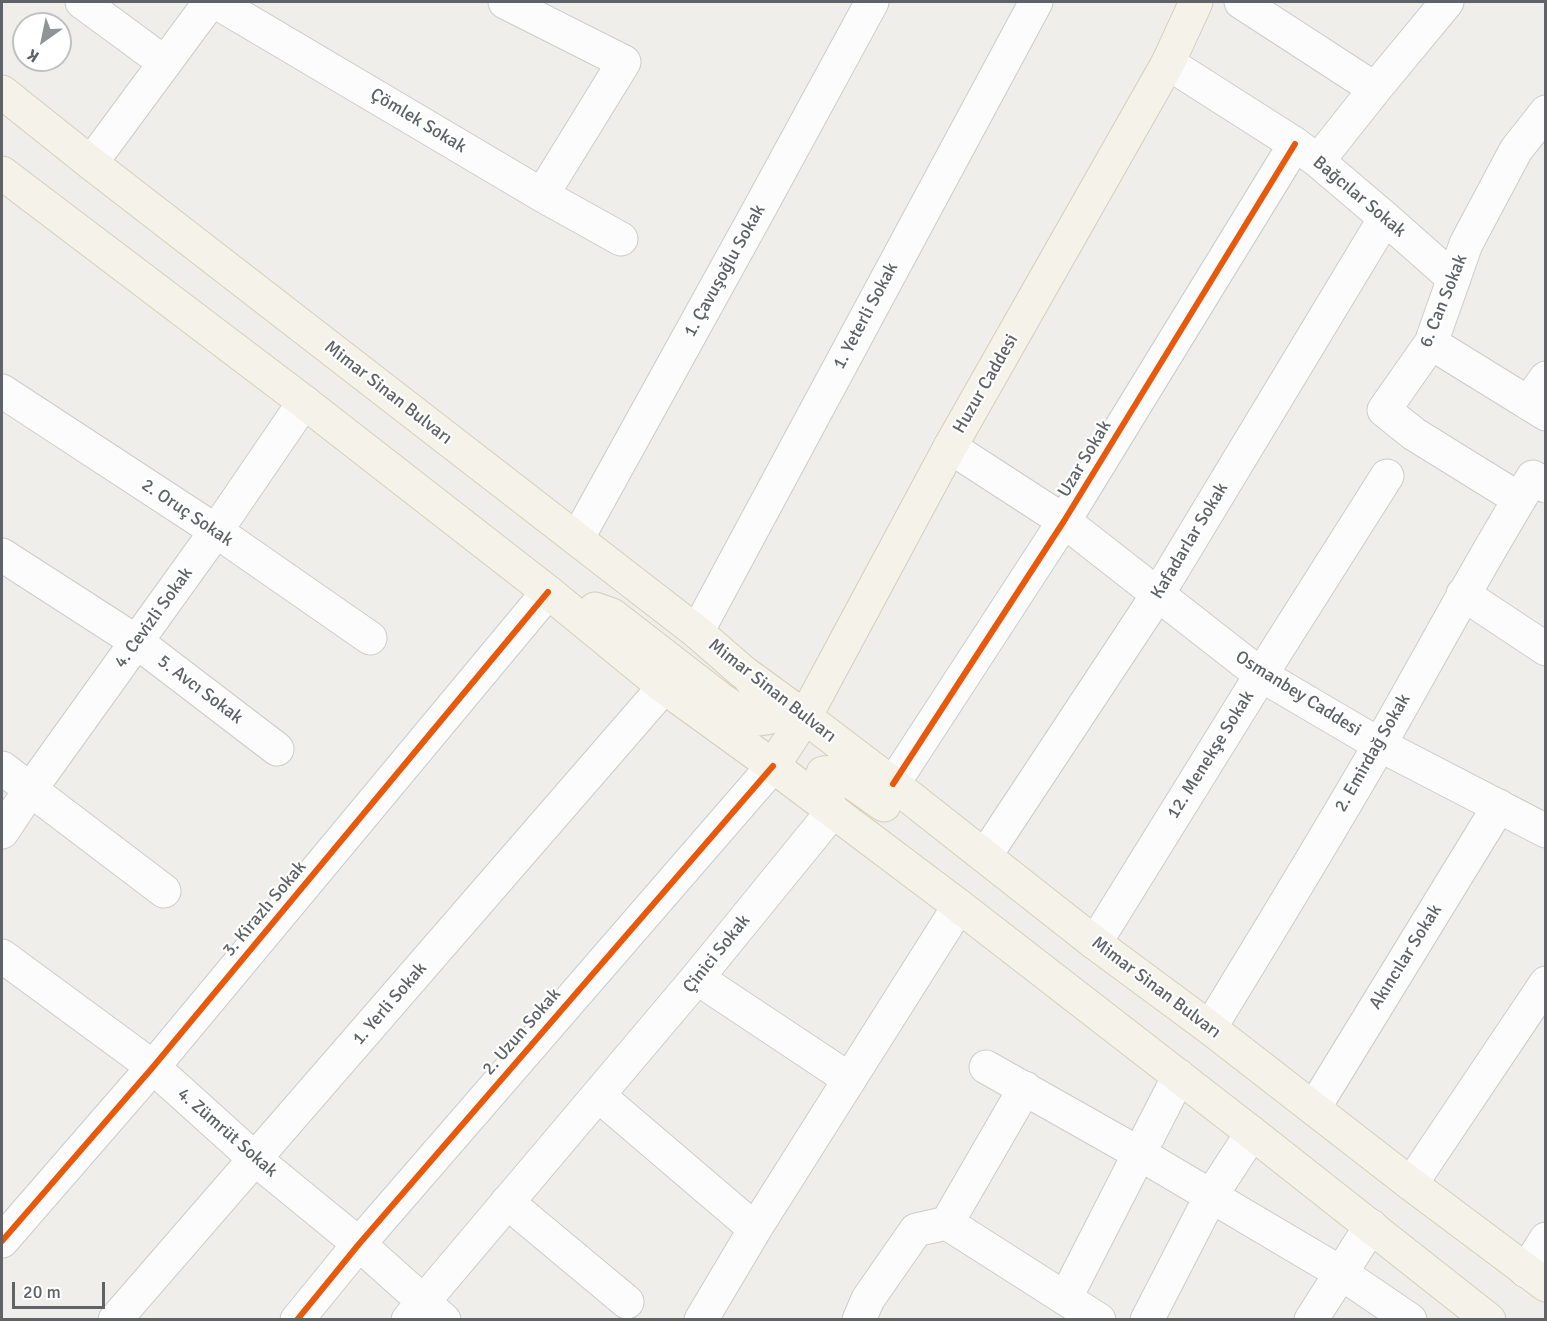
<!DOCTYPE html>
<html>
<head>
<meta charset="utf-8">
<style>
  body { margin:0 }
  #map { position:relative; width:1547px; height:1321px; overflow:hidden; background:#efeeea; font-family:Signika,sans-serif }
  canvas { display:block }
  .frame { position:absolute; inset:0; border:3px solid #5f6368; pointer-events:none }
  .north { position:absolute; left:12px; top:12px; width:60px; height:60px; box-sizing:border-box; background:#fff; border:2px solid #bfc1c3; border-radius:50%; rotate:213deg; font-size:16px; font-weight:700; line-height:24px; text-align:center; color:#5f6368 }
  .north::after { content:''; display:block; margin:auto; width:21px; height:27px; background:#919496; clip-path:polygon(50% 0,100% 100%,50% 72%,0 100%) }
  .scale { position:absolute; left:12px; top:1282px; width:93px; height:27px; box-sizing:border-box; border:3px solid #5f6368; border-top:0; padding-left:8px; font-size:18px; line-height:21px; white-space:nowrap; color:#5f6368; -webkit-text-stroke:4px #fff; paint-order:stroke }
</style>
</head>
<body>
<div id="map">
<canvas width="1547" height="1321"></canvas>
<div class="frame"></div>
<div class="north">K</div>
<div class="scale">20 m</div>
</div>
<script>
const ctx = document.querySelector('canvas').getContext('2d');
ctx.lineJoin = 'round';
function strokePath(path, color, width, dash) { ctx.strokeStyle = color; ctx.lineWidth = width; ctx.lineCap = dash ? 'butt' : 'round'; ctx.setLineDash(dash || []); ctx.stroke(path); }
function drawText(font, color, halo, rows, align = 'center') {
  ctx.font = font + ' Signika,sans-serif'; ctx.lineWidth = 4.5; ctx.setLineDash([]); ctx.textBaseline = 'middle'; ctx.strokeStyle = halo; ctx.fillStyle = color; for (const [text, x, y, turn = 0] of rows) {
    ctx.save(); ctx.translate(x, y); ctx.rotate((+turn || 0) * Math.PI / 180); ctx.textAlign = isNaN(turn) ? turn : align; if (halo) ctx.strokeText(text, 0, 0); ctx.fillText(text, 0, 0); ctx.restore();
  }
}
const minor = new Path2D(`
  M82,2L165,63
  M216,2L542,195L621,239
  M505,2L624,62L542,195
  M1241,2L1375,89
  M1168,63L1295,144L1318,161L1385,218L1454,279
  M1318,161L1375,89L1447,2
  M91,163L210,2
  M1431,343L1546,414
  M2,391L216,531L370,638
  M1528,403L1546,378
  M950,447L1064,521L1261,675L1380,745L1546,831
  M1519,499L1414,434L1384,410L1431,343L1466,244L1516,150L1546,112
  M577,539L756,215L872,2
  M2,555L137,642L277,749
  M1463,594L1546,649
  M697,632L1036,2
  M2,768L164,891
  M893,784L1064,521L1295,144
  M2,832L30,790L216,531L304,402
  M985,856L1158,594L1385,218
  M1095,943L1261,675L1387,476
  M2,956L153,1067L255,1159L359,1244L444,1320
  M697,978L849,1079
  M1210,1028C1267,934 1325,840 1380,744C1431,655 1479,564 1533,477L1546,486
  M986,1067L1140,1154L1341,1273L1410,1320
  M598,1095L755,1229
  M1314,1108L1499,806
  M1411,1184L1546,983
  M507,1202L627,1302
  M947,1223L1099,1320
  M2,1241L153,1067L548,592
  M1526,1271L1546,1239
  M1066,1297L1179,1076
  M115,1320L664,687
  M297,1320L359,1244L773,766
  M408,1320L697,978L833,811
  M701,1320L755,1229L959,906
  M859,1320L868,1299L916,1230L947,1223L1025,1088
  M1147,1320L1211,1196L1252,1133
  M1311,1320L1371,1226`);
const major = new Path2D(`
  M2,92L91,163L697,632L743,672L805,717L893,784L1095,943L1210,1028L1411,1184L1546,1285
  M2,173L304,402L548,592L664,687L773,766L959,906L1252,1133L1489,1320
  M595,609L612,615L723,701L751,720L767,718L771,703L751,680
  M773,766L805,717L950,447L1168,63L1196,2
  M833,811L819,786L823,773L837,772L884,805`);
strokePath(minor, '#cbcccc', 35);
strokePath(major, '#d7ceb8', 35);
strokePath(minor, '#fdfcfc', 33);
strokePath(major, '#f4f2e9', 33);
strokePath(new Path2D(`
  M893,784L1064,521L1295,144
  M2,1241L153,1067L548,592
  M297,1320L359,1244L773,766`), '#e8590c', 6);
drawText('18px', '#5f6368', '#fff', [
  ["Çömlek Sokak",418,121,31],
  ["Bağcılar Sokak",1359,197,40],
  ["1. Çavuşoğlu Sokak",725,271,-61],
  ["6. Can Sokak",1444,301,-68],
  ["1. Yeterli Sokak",866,316,-62],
  ["Huzur Caddesi",986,384,-60],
  ["Mimar Sinan Bulvarı",388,393,38],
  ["Uzar Sokak",1085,459,-59],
  ["2. Oruç Sokak",187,513,34],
  ["Kafadarlar Sokak",1190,541,-59],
  ["4. Cevizli Sokak",154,618,-54],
  ["5. Avcı Sokak",200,690,37],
  ["Mimar Sinan Bulvarı",772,691,38],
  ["Osmanbey Caddesi",1298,694,32],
  ["2. Emirdağ Sokak",1373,753,-60],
  ["12. Menekşe Sokak",1211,755,-58],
  ["3. Kirazlı Sokak",265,909,-50],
  ["Çinici Sokak",717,954,-51],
  ["Akıncılar Sokak",1406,957,-58],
  ["Mimar Sinan Bulvarı",1156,988,37],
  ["1. Yerli Sokak",390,1004,-49],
  ["2. Uzun Sokak",522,1032,-49],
  ["4. Zümrüt Sokak",227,1133,41]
]);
</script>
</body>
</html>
